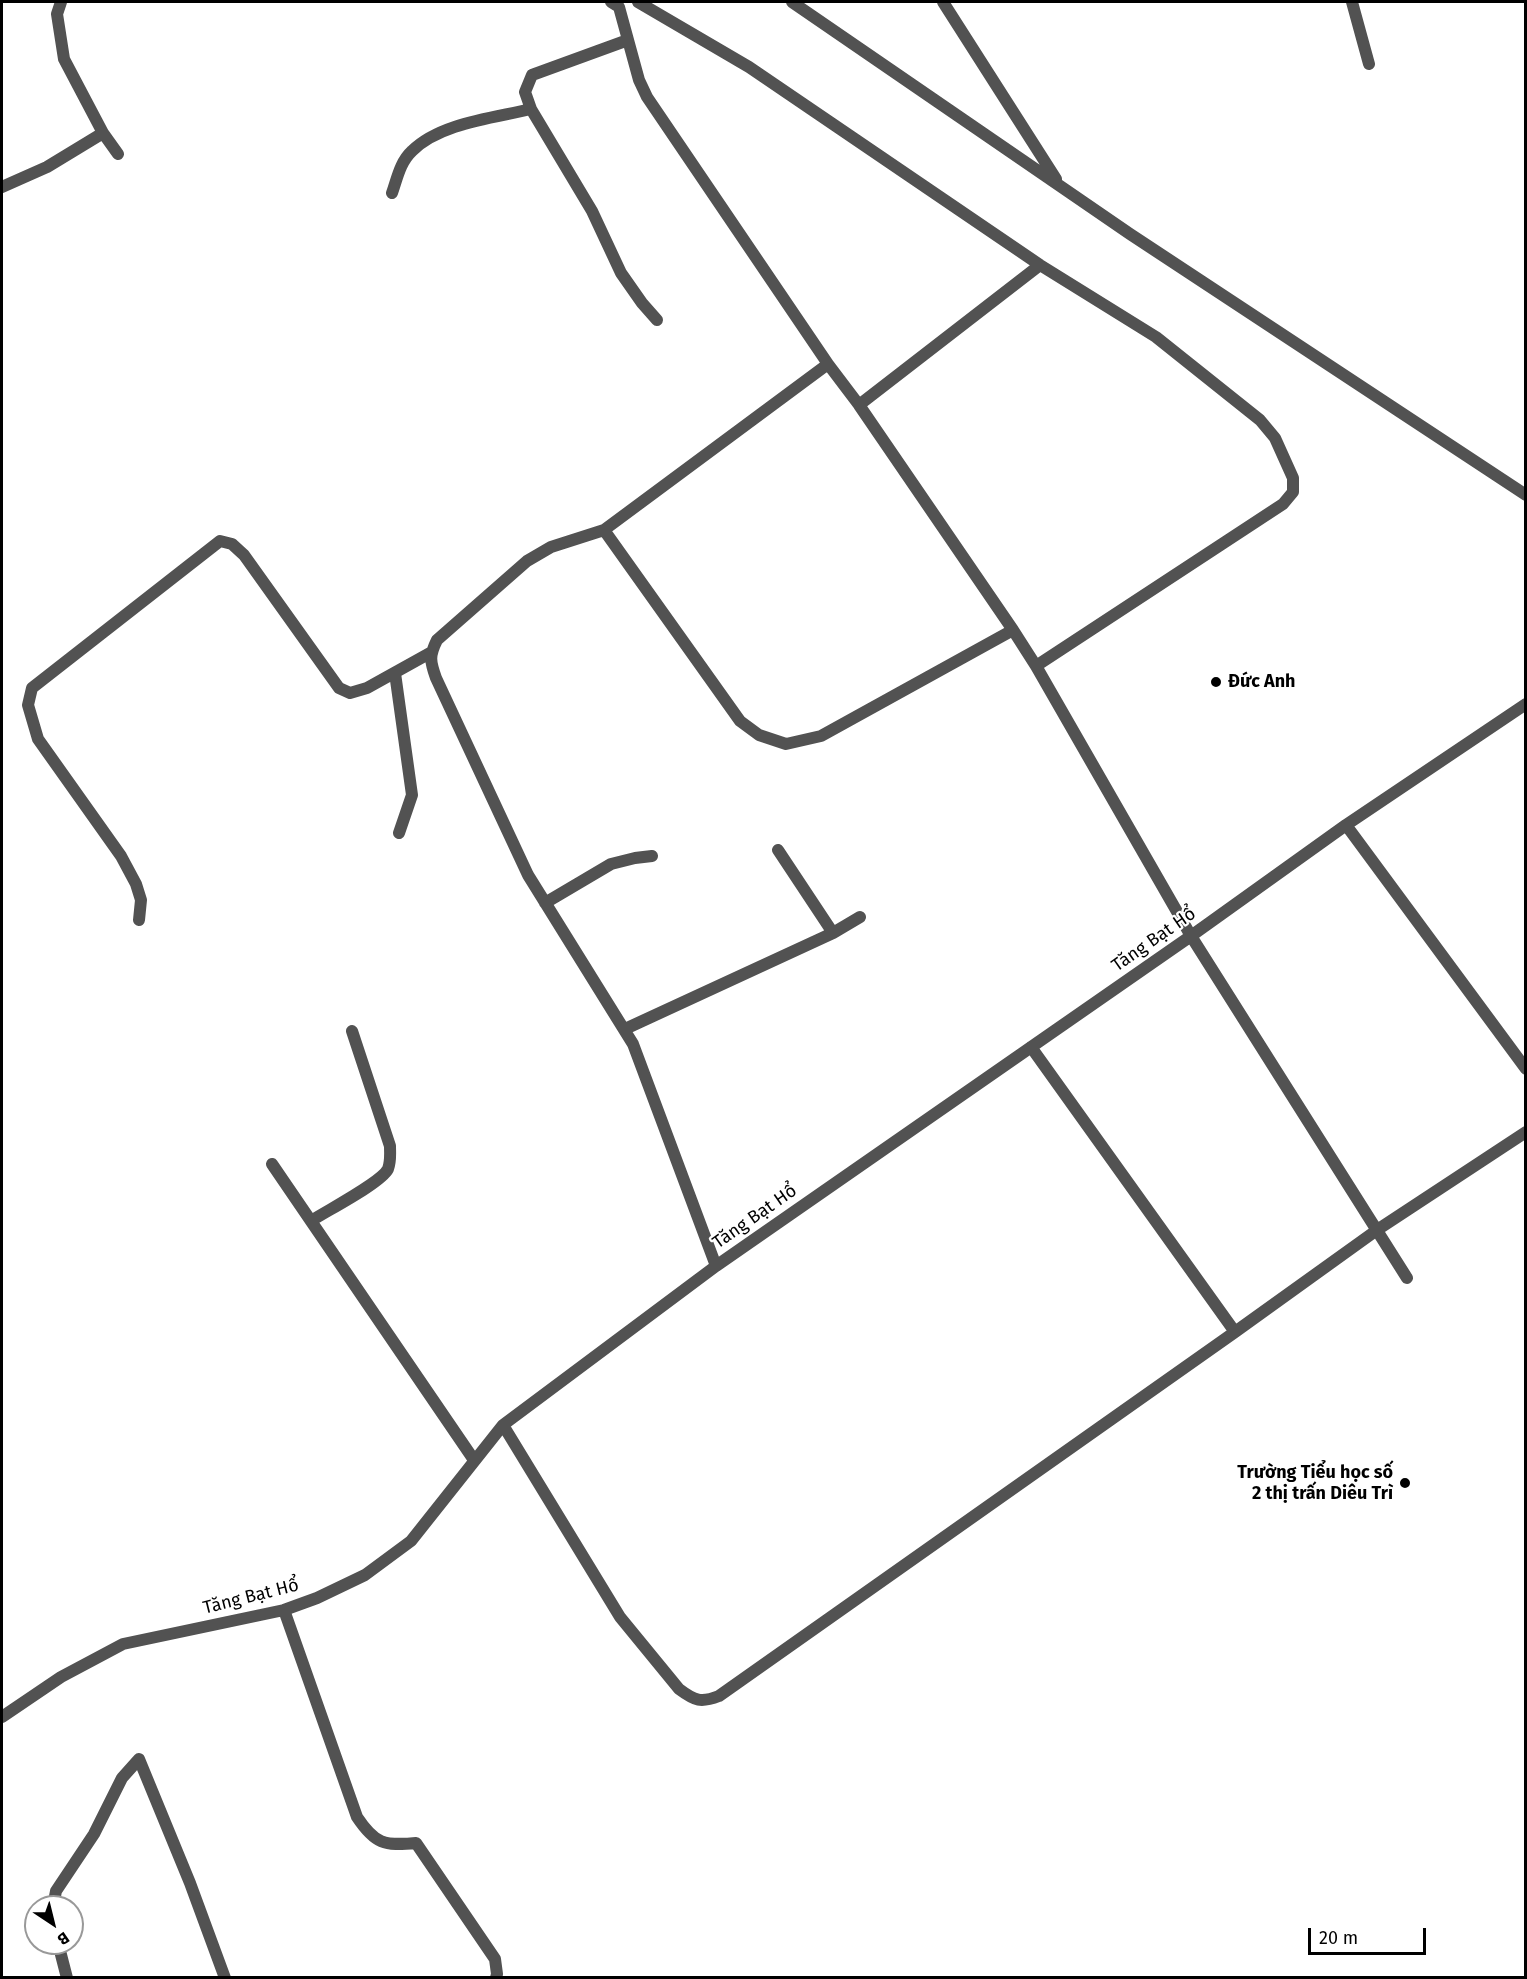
<!DOCTYPE html>
<html>
<head>
<meta charset="utf-8">
<style>
  body { margin:0 }
  #map { position:relative; width:1527px; height:1979px; overflow:hidden; background:#fff; font-family:"Fira Sans",sans-serif }
  canvas { display:block }
  .frame { position:absolute; inset:0; border:3px solid #000; pointer-events:none }
  .north { position:absolute; left:24px; top:1895px; width:60px; height:60px; box-sizing:border-box; background:#fff; border:2px solid #999; border-radius:50%; rotate:145deg; font-size:16px; font-weight:700; line-height:24px; text-align:center; color:#000 }
  .north::after { content:''; display:block; margin:auto; width:21px; height:27px; background:#000; clip-path:polygon(50% 0,100% 100%,50% 72%,0 100%) }
  .scale { position:absolute; left:1308px; top:1928px; width:118px; height:27px; box-sizing:border-box; border:3px solid #000; border-top:0; padding-left:8px; font-size:18px; line-height:21px; white-space:nowrap; color:#000; -webkit-text-stroke:4px #fff; paint-order:stroke }
</style>
</head>
<body>
<div id="map">
<canvas width="1527" height="1979"></canvas>
<div class="frame"></div>
<div class="north">B</div>
<div class="scale">20 m</div>
</div>
<script>
const ctx = document.querySelector('canvas').getContext('2d');
ctx.lineJoin = 'round';
function strokePath(path, color, width, dash) { ctx.strokeStyle = color; ctx.lineWidth = width; ctx.lineCap = dash ? 'butt' : 'round'; ctx.setLineDash(dash || []); ctx.stroke(path); }
function drawText(font, color, halo, rows, align = 'center') {
  ctx.font = font + ' "Fira Sans",sans-serif'; ctx.lineWidth = 4.5; ctx.setLineDash([]); ctx.textBaseline = 'middle'; ctx.strokeStyle = halo; ctx.fillStyle = color; for (const [text, x, y, turn = 0] of rows) {
    ctx.save(); ctx.translate(x, y); ctx.rotate((+turn || 0) * Math.PI / 180); ctx.textAlign = isNaN(turn) ? turn : align; if (halo) ctx.strokeText(text, 0, 0); ctx.fillText(text, 0, 0); ctx.restore();
  }
}
strokePath(new Path2D(`
  M61,2L57,14L64,59L103,133L118,154
  M611,2L619,7L639,80L647,97L828,364L859,405L1013,630L1036,666L1191,936L1407,1278
  M638,2L749,67L1040,265L1156,337L1260,420L1275,438L1293,478V492L1283,504L1036,666
  M792,2L1130,234L1526,495
  M943,2L1056,179
  M1352,2L1369,64
  M628,40L532,75L525,92L531,109L592,211L621,273L642,303L657,320
  M2,187L47,167L103,133
  M392,193C397,179 400,162 412,151C440,123 494,118 531,109
  M859,405L1040,265
  M604,530L740,721L759,735L786,744L821,736L1013,630
  M395,673L412,795L399,833
  M1346,825L1526,1069
  M778,850L833,933
  M545,903L611,864L635,858L652,856
  M139,920L141,900L136,884L121,856L38,739L28,705L32,688L220,541L232,544L244,555L339,688L350,693L367,688L430,653
  M625,1029L833,933L860,917
  M1031,1047L1235,1332
  M272,1164L474,1460
  M311,1221C326,1211 381,1183 388,1169C391,1161 390,1154 390,1146L352,1031
  M716,1266L633,1044L528,875L436,678C430,661 429,656 437,640L527,561L551,547L604,530L828,364
  M503,1425L620,1617L679,1689C695,1701 701,1703 719,1696L1235,1332L1377,1230L1526,1132
  M284,1610L357,1817C375,1844 384,1846 416,1843L495,1959L497,1974L496,1978
  M2,1717L61,1677L123,1644L284,1610L317,1598L365,1575L411,1541L503,1425L716,1266L1191,936L1346,825L1526,704
  M53,1907L56,1891L94,1834L122,1778L139,1759L190,1883L225,1978
  M58,1943L67,1978`), '#525252', 12);
for (const [x, y, r, color] of [
  [1216,682,6,"#000"],
  [1405,1483,6,"#000"]
]) { const dot = new Path2D(); dot.arc(x, y, r, 0, 2 * Math.PI); ctx.fillStyle = color; ctx.fill(dot); strokePath(dot, '#fff', 2); }
drawText('bold 18px', '#000', '#fff', [
  ["Đức Anh",1228,682],
  ["Trường Tiểu học số",1393,1473,"right"],
  ["2 thị trấn Diêu Trì",1393,1494,"right"]
], 'left');
drawText('18px', '#000', '#fff', [
  ["Tăng Bạt Hổ",1154,940,-35],
  ["Tăng Bạt Hổ",755,1217,-35],
  ["Tăng Bạt Hổ",251,1597,-14]
]);
</script>
</body>
</html>
